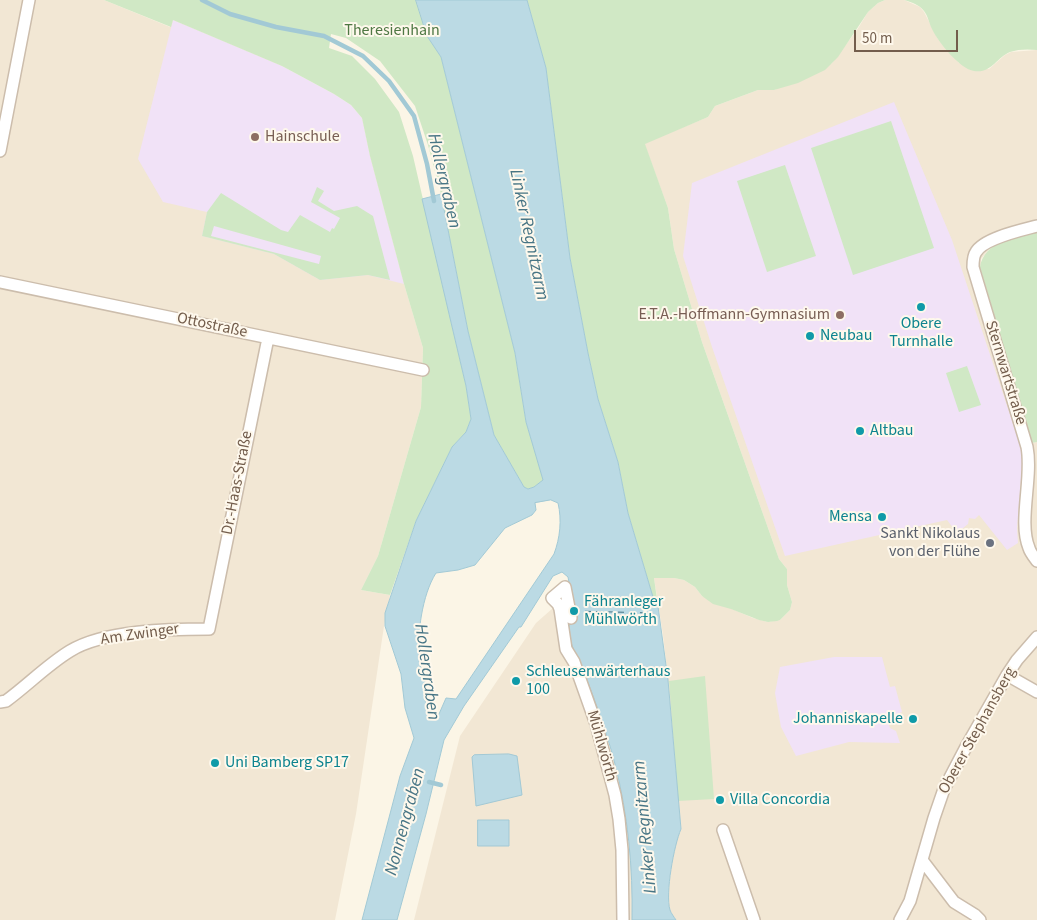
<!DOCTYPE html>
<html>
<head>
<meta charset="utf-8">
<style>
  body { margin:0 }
  #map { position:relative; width:1037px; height:920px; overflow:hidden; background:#fbf5e6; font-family:"Source Sans 3",sans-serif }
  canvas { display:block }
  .scale { position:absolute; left:854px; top:30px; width:104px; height:22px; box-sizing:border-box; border:2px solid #735d4c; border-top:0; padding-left:6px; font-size:15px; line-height:18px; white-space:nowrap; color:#735d4c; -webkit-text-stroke:4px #fef8ec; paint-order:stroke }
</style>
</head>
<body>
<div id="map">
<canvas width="1037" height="920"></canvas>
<div class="scale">50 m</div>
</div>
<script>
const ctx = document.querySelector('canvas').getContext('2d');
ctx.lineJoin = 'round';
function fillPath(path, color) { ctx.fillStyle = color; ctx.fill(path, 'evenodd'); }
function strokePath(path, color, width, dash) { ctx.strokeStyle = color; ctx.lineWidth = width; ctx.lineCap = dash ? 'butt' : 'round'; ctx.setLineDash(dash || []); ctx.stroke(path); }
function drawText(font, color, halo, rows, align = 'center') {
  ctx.font = font + ' "Source Sans 3",sans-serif'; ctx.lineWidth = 4; ctx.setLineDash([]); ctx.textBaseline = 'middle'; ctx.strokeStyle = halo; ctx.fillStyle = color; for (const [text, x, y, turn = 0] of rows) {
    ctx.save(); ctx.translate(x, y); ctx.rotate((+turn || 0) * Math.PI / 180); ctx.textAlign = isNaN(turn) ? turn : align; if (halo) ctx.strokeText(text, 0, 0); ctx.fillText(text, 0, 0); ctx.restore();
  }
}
fillPath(new Path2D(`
  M0,0H104L170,27L173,20L282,66L362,118L370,156L404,284L423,348L421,407L378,556L361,590L390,595L384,626L356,814L335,920H0Z
  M885,0H904L920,7L924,12L938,39L959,63L989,69L1005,55L1011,52L1037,50V231L996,244L991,247L981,259V274L1032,443L1037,442V920H676L669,909V887L672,860L675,841L681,829L668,680L663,635L654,578H674L684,580L695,587L702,596L753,618L768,622L780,620L790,610L792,602L787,585V569L779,559L702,342L674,249L668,208L644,143L708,117L715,106L758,90H774L832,63L857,30L868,12L878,3Z
  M553,608L587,682L615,763L630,849L632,887V920H414L460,736L536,623Z`), '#f2e7d4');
fillPath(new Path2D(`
  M173,20L282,66L334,94L351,105L362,118L370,156L404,284L368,275L320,280L274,254L202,236L207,212L163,202L138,159Z
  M894,102L952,240L1023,454L1017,528L1018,543L1007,550L979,515L975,519L969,518L968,524L957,533L947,520L785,556L712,347L683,256L692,183Z
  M834,657H882L890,687L895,686L902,712L892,716L888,722L890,728L896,731L900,743L849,742L796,756L781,727L775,693L780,667Z`), '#f1e2f7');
fillPath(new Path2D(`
  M104,0H416L427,36L441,57L515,353L526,422L544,480L534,487L528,489L524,487L494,435L468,331L441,194L428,145L415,106L380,61L346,38L331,34L329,48L352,56L375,79L399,112L413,156L466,386L471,419L466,432L452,447L416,521L390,595L361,590L378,556L421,407L423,348L404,284L370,156L362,118L351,105L334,94L282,66L173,20L171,27Z
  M527,0H885L878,3L868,12L838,57L825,70L798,83L774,90H758L715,106L708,117L645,144L668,208L674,249L702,342L779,559L787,569V585L792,602L790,610L780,620L777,621L768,622L759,620L731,609L713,604L702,596L695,587L684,580L674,578H654L657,599L653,597L628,513L618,462L598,399L588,353L570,258L546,68Z
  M904,0H1037V50C1029,49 1018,49 1010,52C997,57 991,74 974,71C960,69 938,42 932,29C929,23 928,16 924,11C920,5 911,2 904,0Z
  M891,121L934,248L853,275L811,148Z
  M785,165L816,256L767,272L737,181Z
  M317,187L324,191L318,201L334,211L357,206L373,216L390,280L368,275L320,280L274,254L202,236L207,212L221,193L281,230L288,232L300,215L330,232L332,228L334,229L340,218L311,202ZM214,226L321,256L319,264L211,236Z
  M1037,231V442L1032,443L980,267C984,242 1015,236 1037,231Z
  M967,366L981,405L959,412L946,373Z
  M705,676L714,799L678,801L669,681Z`), '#d0e8c5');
const water = new Path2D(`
  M416,0H527L546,68L570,258L588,353L598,399L618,462L628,513L653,597L657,599L668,680L681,829C674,845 665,894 670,910C671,913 674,917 676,920H632C633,867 628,815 615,764C606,729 592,693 579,659C561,635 574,604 568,577L562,572L553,576L521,627H519L464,706L444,740L426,814L397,920H362L400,776L414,738L405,708L401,674L385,626V613L416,521L452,447L466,432L471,419L466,386L422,199L441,194L468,331L494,435L524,487L528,489L534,487L543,480L526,422L515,353L441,57L427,36ZM551,500L558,503C562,520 560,538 554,554L456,699L446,698L439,714L432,715C421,699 427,699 425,682C424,675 420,667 419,660C417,634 422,595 436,573L458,570L475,565L505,528L532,515L536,510L535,503Z
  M509,754L517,756L522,795L476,806L472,757L474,755Z
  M478,820H509V846H478Z`);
fillPath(water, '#bbdae4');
strokePath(water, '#a2c9d5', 1);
strokePath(new Path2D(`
  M202,0L230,14L276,27L324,36L363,56L389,81L414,116L427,164L434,201
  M429,782L441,785`), '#a2c9d5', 4.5);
strokePath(new Path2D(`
  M574,611L653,613`), '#477585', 1, [6, 5]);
const street = new Path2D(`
  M0,151L29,0
  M1037,226C1022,230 984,238 976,252C973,256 973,262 973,267L1027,447C1033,477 1018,522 1029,548C1030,552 1034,557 1037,561
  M0,282L423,370
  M571,618L565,587L552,598L558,604L560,609L566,649L574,662L596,724L615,795L619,819L622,850L623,920
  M1007,675L1037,692
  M0,702L6,701C28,685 47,665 70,651C104,630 170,629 209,629L268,338
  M723,830L754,920
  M922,860L954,902L975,915L980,920
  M900,920L910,901L934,818L944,789L966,747L1007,675L1017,660L1037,637`);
strokePath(street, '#ccbdac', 14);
strokePath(street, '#fff', 11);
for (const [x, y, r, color] of [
  [255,137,5,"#8d6e63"],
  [921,307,5,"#0f9aa8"],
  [840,315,5,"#8d6e63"],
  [810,336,5,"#0f9aa8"],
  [860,431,5,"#0f9aa8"],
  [882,517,5,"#0f9aa8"],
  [990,543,5,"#6b7280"],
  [574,611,5,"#0f9aa8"],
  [516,681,5,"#0f9aa8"],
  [913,719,5,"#0f9aa8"],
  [215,763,5,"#0f9aa8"],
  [720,800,5,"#0f9aa8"]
]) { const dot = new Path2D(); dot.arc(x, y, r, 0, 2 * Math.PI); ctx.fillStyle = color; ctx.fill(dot); strokePath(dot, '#fef8ec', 2); }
drawText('16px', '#4f7844', '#fef8ec', [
  ["Theresienhain",392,31]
]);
drawText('16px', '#785e54', '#fef8ec', [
  ["Hainschule",265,137],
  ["E.T.A.-Hoffmann-Gymnasium",830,315,"right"]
], 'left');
drawText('16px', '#0d838f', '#fef8ec', [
  ["Obere",921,324,"center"],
  ["Turnhalle",921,342,"center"],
  ["Neubau",820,336],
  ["Altbau",870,431],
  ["Mensa",872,517,"right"],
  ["Fähranleger",584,602],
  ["Mühlwörth",584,620],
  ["Schleusenwärterhaus",526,672],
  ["100",526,690],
  ["Johanniskapelle",903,719,"right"],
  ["Uni Bamberg SP17",225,763],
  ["Villa Concordia",730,800]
], 'left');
drawText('16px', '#735d4c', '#fef8ec', [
  ["Ottostraße",212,326,12],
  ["Sternwartstraße",1005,373,73],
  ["Dr.-Haas-Straße",238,483,-79],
  ["Am Zwinger",140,635,-8],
  ["Oberer Stephansberg",978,731,-61],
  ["Mühlwörth",601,746,74]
]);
drawText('16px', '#5b616d', '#fef8ec', [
  ["Sankt Nikolaus",980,534],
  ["von der Flühe",980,552]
], 'right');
drawText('italic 18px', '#477585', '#fef8ec', [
  ["Hollergraben",443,181,77],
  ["Linker Regnitzarm",528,235,78],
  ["Hollergraben",426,672,82],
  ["Nonnengraben",406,822,-75],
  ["Linker Regnitzarm",646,827,-95]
]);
</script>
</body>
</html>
